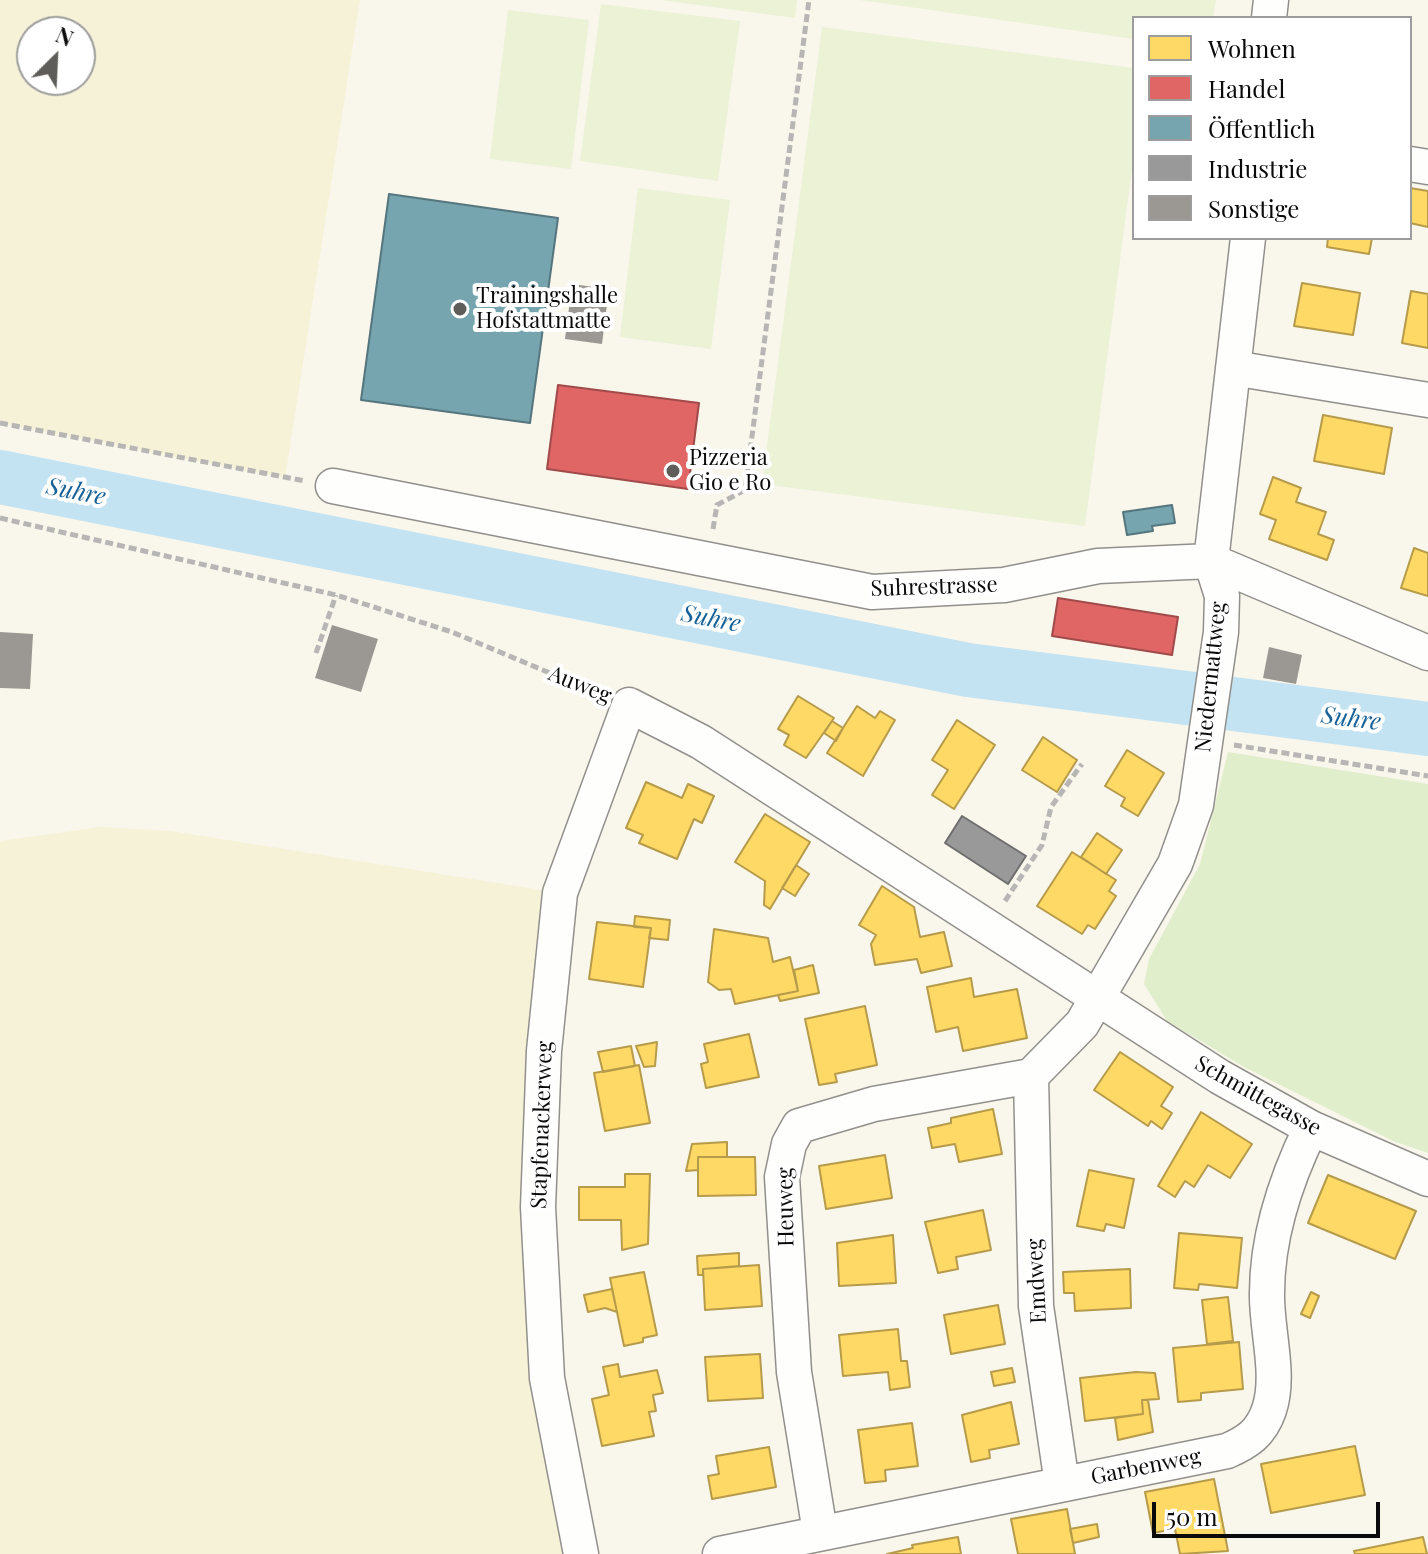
<!DOCTYPE html>
<html>
<head>
<meta charset="utf-8">
<style>
  body { margin:0 }
  #map { position:relative; width:1428px; height:1554px; overflow:hidden; background:#f9f6ec; font-family:"Playfair Display",serif }
  canvas { display:block }
  .legend { position:absolute; left:1132px; top:16px; width:280px; height:224px; box-sizing:border-box; background:#fff; border:2px solid #9d9d9d; margin:0; padding:10px 14px; list-style:none; font-size:24px; color:#0a0a0a }
  .legend li { display:flex; align-items:center; gap:16px; height:40px }
  .legend b { width:40px; border:2px solid #9d9d9d }
  .north { position:absolute; left:16px; top:16px; width:80px; height:80px; box-sizing:border-box; background:#fff; border:2px solid #9d9d9d; border-radius:50%; rotate:24deg; font-size:22px; font-weight:700; line-height:32px; text-align:center; color:#0a0a0a }
  .north::after { content:''; display:block; margin:auto; width:28px; height:36px; background:#5e5d59; clip-path:polygon(50% 0,100% 100%,50% 72%,0 100%) }
  .scale { position:absolute; left:1152px; top:1502px; width:228px; height:36px; box-sizing:border-box; border:4px solid #0a0a0a; border-top:0; padding-left:10px; font-size:24px; line-height:28px; white-space:nowrap; color:#0a0a0a; -webkit-text-stroke:6px #fff; paint-order:stroke }
</style>
</head>
<body>
<div id="map">
<canvas width="1428" height="1554"></canvas>
<ul class="legend">
<li><b style="height:22px;background:#ffd966"></b>Wohnen</li>
<li><b style="height:22px;background:#e06666"></b>Handel</li>
<li><b style="height:22px;background:#76a5af"></b>Öffentlich</li>
<li><b style="height:22px;background:#999"></b>Industrie</li>
<li><b style="height:22px;background:#9b9893"></b>Sonstige</li>
</ul>
<div class="north">N</div>
<div class="scale">50 m</div>
</div>
<script>
const ctx = document.querySelector('canvas').getContext('2d');
ctx.lineJoin = 'round';
function fillPath(path, color) { ctx.fillStyle = color; ctx.fill(path, 'evenodd'); }
function strokePath(path, color, width, dash) { ctx.strokeStyle = color; ctx.lineWidth = width; ctx.lineCap = dash ? 'butt' : 'round'; ctx.setLineDash(dash || []); ctx.stroke(path); }
function drawText(font, color, halo, rows, align = 'center') {
  ctx.font = font + ' "Playfair Display",serif'; ctx.lineWidth = 8; ctx.setLineDash([]); ctx.textBaseline = 'middle'; ctx.strokeStyle = halo; ctx.fillStyle = color; for (const [text, x, y, turn = 0] of rows) {
    ctx.save(); ctx.translate(x, y); ctx.rotate((+turn || 0) * Math.PI / 180); ctx.textAlign = isNaN(turn) ? turn : align; if (halo) ctx.strokeText(text, 0, 0); ctx.fillText(text, 0, 0); ctx.restore();
  }
}
fillPath(new Path2D(`
  M0,0H360L285,478L0,423ZM32,32H80V80H32Z
  M101,827L171,831L560,893L538,1207L581,1554H0V841Z`), '#f6f2d8');
fillPath(new Path2D(`
  M1228,752L1428,784V1153L1393,1141L1244,1067L1167,1021L1144,984L1149,959L1200,864Z`), '#e1eecc');
fillPath(new Path2D(`
  M661,0H797L795,18Z
  M860,0H1216L1213,18H1134V39Z
  M601,4L740,21L718,181L580,161Z
  M508,10L589,20L571,169L490,159Z
  M822,27L1134,68V154L1085,526L762,484Z
  M638,188L730,200L711,349L620,337Z`), '#ebf2d6');
const homes = new Path2D(`
  M1410,188L1428,191V227L1410,223Z
  M1328,238H1372L1369,254L1327,247Z
  M1302,283L1360,293L1353,335L1294,326Z
  M1411,291L1428,294V348L1402,343Z
  M1323,415L1392,428L1384,474L1314,461Z
  M1273,477L1301,488L1296,502L1326,512L1318,534L1334,540L1327,560L1269,539L1276,520L1260,514Z
  M1414,548L1428,553V596L1401,588Z
  M798,696L834,718L806,758L784,745L789,735L778,729Z
  M857,706L875,718L880,711L895,720L863,776L827,753Z
  M957,720L995,745L954,809L932,795L948,770L932,760Z
  M832,721L843,728L836,741L824,733Z
  M1043,737L1077,760L1057,792L1022,770Z
  M1127,750L1164,773L1138,816L1121,806L1125,798L1105,786Z
  M646,782L682,798L688,784L714,796L702,823L694,819L677,859L639,843L643,835L626,828Z
  M765,814L810,842L770,909L764,905L765,881L735,862Z
  M1097,833L1122,850L1106,874L1081,857Z
  M1072,852L1116,880L1109,891L1116,896L1095,929L1088,925L1082,934L1037,906Z
  M796,865L809,874L795,896L782,888Z
  M882,886L914,907L920,937L944,932L952,966L921,973L917,959L875,965L871,944L876,935L859,925Z
  M635,916L670,920L668,940L649,938L651,928L634,927Z
  M597,922L651,928L643,987L589,979Z
  M714,929L768,938L773,962L790,957L798,991L735,1004L731,989L719,990L708,982Z
  M813,965L819,993L780,1001L778,995L798,991L794,970Z
  M971,978L974,997L1017,989L1027,1038L963,1051L958,1027L936,1032L927,987Z
  M865,1006L877,1065L835,1074L837,1082L819,1085L805,1019Z
  M749,1034L759,1077L706,1088L701,1064L708,1062L704,1044Z
  M657,1042L655,1066L644,1067L636,1046Z
  M631,1046L635,1066L603,1072L598,1052Z
  M1120,1052L1173,1087L1161,1106L1172,1113L1162,1129L1151,1121L1148,1126L1094,1090Z
  M639,1065L650,1123L605,1131L594,1073Z
  M993,1109L1002,1154L959,1162L955,1144L932,1148L928,1128L951,1123V1118Z
  M1201,1112L1252,1144L1230,1178L1208,1165L1194,1187L1185,1181L1175,1197L1158,1186Z
  M727,1142V1157H698V1170L686,1171L692,1144Z
  M885,1155L892,1198L826,1209L819,1166Z
  M698,1157H755L756,1195L698,1196Z
  M1089,1170L1134,1179L1124,1228L1106,1224L1104,1231L1077,1226Z
  M625,1174H650L648,1244L622,1250L621,1220H579V1187H625Z
  M1328,1175L1416,1211L1395,1259L1308,1223Z
  M983,1210L991,1250L956,1257L958,1269L938,1273L925,1222Z
  M1179,1233L1242,1238L1237,1288L1199,1284L1198,1290L1174,1288Z
  M893,1235L896,1283L839,1286L837,1243Z
  M739,1253V1266L703,1269V1275H698L697,1256Z
  M759,1265L762,1306L705,1310L703,1269Z
  M1130,1269L1131,1308L1075,1311L1074,1293H1064L1063,1272Z
  M644,1272L657,1335L643,1338V1342L624,1346L610,1278Z
  M612,1289L617,1312L605,1308L588,1312L584,1295Z
  M1311,1292L1319,1296L1310,1318L1301,1314Z
  M1228,1297L1233,1341L1207,1344L1202,1300Z
  M998,1305L1005,1344L951,1354L944,1315Z
  M898,1329L901,1361H907L910,1387L890,1390L888,1372L843,1376L839,1335Z
  M1239,1342L1243,1389L1201,1393V1400L1178,1402L1173,1348Z
  M760,1354L763,1398L708,1401L705,1357Z
  M618,1364L620,1377L657,1370L663,1393L653,1395L656,1411L649,1412L654,1436L602,1446L592,1399L609,1395L603,1367Z
  M1012,1368L1015,1382L994,1386L991,1372Z
  M1136,1372L1155,1373L1159,1399L1142,1400L1143,1414L1085,1421L1080,1378Z
  M1142,1400H1148L1153,1432L1118,1440L1115,1418L1143,1414Z
  M1011,1402L1019,1444L989,1450L990,1458L971,1462L962,1415Z
  M912,1423L918,1466L885,1470L886,1481L865,1483L858,1430Z
  M1355,1446L1365,1495L1271,1513L1261,1464Z
  M769,1447L776,1487L712,1499L708,1476L719,1474L716,1456Z
  M1214,1479L1228,1551L1180,1554L1175,1529L1153,1533L1145,1492Z
  M1067,1509L1075,1554H1018L1011,1519Z
  M1097,1524L1099,1537L1073,1543L1070,1529Z
  M958,1537L961,1554H887L913,1548L912,1545Z
  M1423,1537L1427,1554H1355L1354,1551Z`);
fillPath(homes, '#ffd966');
strokePath(homes, '#b69b4a', 2);
const shops = new Path2D(`
  M558,385L699,403L688,489L547,469Z
  M1058,598L1178,617L1172,655L1052,636Z`);
fillPath(shops, '#e06666');
strokePath(shops, '#a04a4a', 2);
const public = new Path2D(`
  M389,194L558,218L530,423L361,400Z
  M1172,505L1175,523L1152,526L1153,531L1127,535L1123,512Z`);
fillPath(public, '#76a5af');
strokePath(public, '#56767e', 2);
const industry = new Path2D(`
  M962,816L1026,856L1008,884L945,843Z`);
fillPath(industry, '#999');
strokePath(industry, '#6e6e6e', 2);
strokePath(new Path2D(`
  M0,477L968,670L1428,729`), '#c3e3f2', 54);
fillPath(new Path2D(`
  M572,284L609,289L602,344L565,339Z
  M332,625L378,639L361,692L315,678Z
  M0,632L33,634L30,689L0,688Z
  M1269,647L1302,655L1296,684L1263,678Z`), '#9b9893');
const street = new Path2D(`
  M1269,18L1271,0
  M1410,164L1428,167
  M1233,368L1428,400
  M333,486L872,592L1004,585L1098,566L1211,561L1428,653
  M1031,1076L1036,1306L1062,1484
  M820,1532L794,1372L782,1177L789,1144L799,1126L874,1104L1031,1076L1082,1024L1175,864L1196,805L1221,632L1222,596L1211,561L1248,238
  M581,1554L547,1378L538,1207L544,1051L560,893L629,705L701,742L1220,1077L1311,1128L1428,1179
  M720,1554L1227,1451C1248,1442 1261,1433 1269,1410C1281,1375 1266,1329 1267,1293C1267,1235 1286,1179 1311,1128`);
strokePath(street, '#92908c', 37);
strokePath(new Path2D(`
  M0,423L305,481
  M0,518L336,595L452,632L600,694
  M713,529L717,505L745,490L809,0
  M316,653L336,595
  M1234,745L1428,776
  M1005,901L1042,845L1051,807L1082,764`), '#b7b6b5', 5, [8, 4]);
strokePath(street, '#fefefc', 34);
for (const [x, y, r, color] of [
  [460,309,8,"#5e5d59"],
  [673,471,8,"#5e5d59"]
]) { const dot = new Path2D(); dot.arc(x, y, r, 0, 2 * Math.PI); ctx.fillStyle = color; ctx.fill(dot); strokePath(dot, '#fff', 3); }
drawText('22px', '#0a0a0a', '#fff', [
  ["Trainingshalle",476,296],
  ["Hofstattmatte",476,321],
  ["Pizzeria",689,458],
  ["Gio e Ro",689,483]
], 'left');
drawText('22px', '#0a0a0a', '#fff', [
  ["Suhrestrasse",934,587,-2],
  ["Niedermattweg",1211,677,-84],
  ["Auweg",580,685,22],
  ["Schmittegasse",1258,1096,29],
  ["Stapfenackerweg",542,1125,-88],
  ["Heuweg",786,1207,-91],
  ["Emdweg",1037,1281,-93],
  ["Garbenweg",1146,1467,-11]
]);
drawText('italic 24px', '#166198', '#fff', [
  ["Suhre",76,492,11],
  ["Suhre",711,619,11],
  ["Suhre",1351,719,7]
]);
</script>
</body>
</html>
